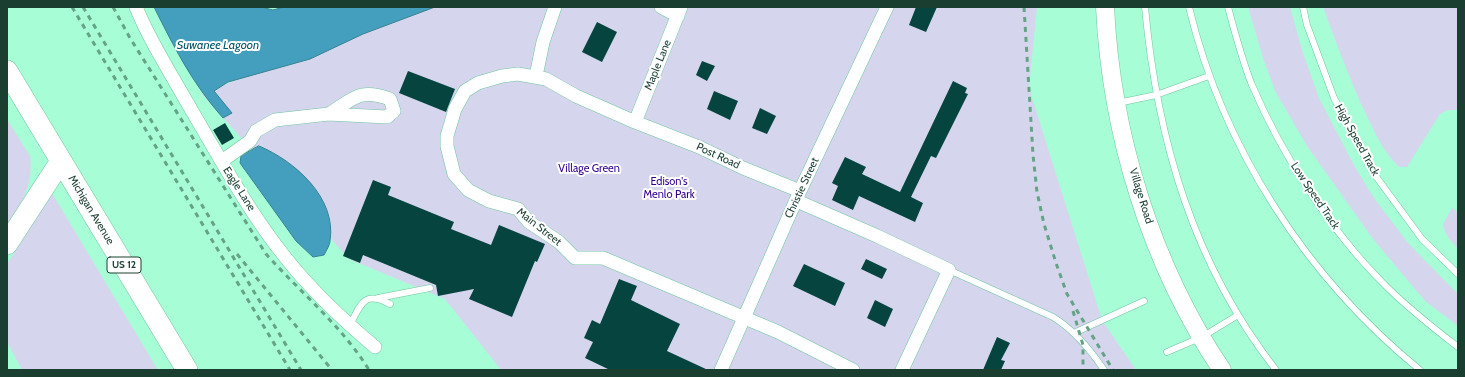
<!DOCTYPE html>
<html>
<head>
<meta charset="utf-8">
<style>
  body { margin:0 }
  #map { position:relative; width:1465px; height:377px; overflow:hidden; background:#a7fdd5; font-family:Cabin,sans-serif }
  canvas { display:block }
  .frame { position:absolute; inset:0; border:8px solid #1a3e2f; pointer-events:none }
</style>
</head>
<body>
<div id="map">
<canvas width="1465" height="377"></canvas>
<div class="frame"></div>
</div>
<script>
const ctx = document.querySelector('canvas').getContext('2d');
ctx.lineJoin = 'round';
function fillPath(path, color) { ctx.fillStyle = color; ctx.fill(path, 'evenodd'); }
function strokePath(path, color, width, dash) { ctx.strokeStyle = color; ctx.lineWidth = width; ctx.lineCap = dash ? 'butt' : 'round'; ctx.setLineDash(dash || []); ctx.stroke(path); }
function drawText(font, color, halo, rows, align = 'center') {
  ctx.font = font + ' Cabin,sans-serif'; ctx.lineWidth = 4; ctx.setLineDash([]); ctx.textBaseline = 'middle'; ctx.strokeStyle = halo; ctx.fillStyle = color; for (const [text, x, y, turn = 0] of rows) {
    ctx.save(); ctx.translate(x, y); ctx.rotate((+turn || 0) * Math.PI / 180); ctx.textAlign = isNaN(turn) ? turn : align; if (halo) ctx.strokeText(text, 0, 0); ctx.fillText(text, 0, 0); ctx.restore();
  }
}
fillPath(new Path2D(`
  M413,7H1037L1029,88L1102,320L1136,370H501L445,299L349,259L202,94Z
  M1248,7H1290L1303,53L1319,98L1355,167L1374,198L1408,243L1458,294V326L1425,301L1373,239L1307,146L1275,91L1263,58Z
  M1323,7H1458V110H1448L1440,114L1407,167H1399C1381,150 1372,126 1361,104C1347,72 1335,40 1323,7Z
  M7,119L30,156C34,186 21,203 7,228Z
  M52,193L158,370H22L7,342V264Z
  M1452,208L1458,212V248C1450,241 1445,235 1443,224Z`), '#d5d6ed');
const water = new Path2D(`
  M154,7H261L273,10L284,7H435L363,34L310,59L228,82L214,91L232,113L223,118C192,83 175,49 154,7Z
  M259,146C295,161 337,198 330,241C330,245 326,251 324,255L313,257L296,241L240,163L241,156Z`);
fillPath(water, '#449fbe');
strokePath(water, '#378293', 1);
fillPath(new Path2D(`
  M916,7H937L926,32L909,25Z
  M597,22L617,32L602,62L582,52Z
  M702,61L715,66L707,81L696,75Z
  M408,71L455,89L446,112L399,93Z
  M953,81L967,88L965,93L968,94L936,158L931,156L911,197L923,203L915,222L859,196L853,210L832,200L838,186L832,183L845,157L866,167L862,174L900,192Z
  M714,91L738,101L730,120L707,109Z
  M760,108L776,116L767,134L752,128Z
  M225,123L234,138L222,145L213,130Z
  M373,180L391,187L388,195L454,222L451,229L491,245L499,225L545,244L537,262L535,261L512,317L469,299L474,289L438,296L436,285L363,255L360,263L343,256Z
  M866,259L887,269L882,279L861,269Z
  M804,264L845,283L835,306L793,286Z
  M619,279L637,286L631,300L680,324L667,351L708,370H610L585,358L593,342L584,338L592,320L600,324Z
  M875,300L893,309L885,327L867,318Z
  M997,337L1010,343L1001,360L1005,361L1001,370H983Z`), '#06453f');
const lane = new Path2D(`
  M1145,7C1157,139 1193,264 1276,370
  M1189,7C1223,149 1307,278 1420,370
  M1228,7C1235,33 1242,60 1252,85C1281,153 1330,230 1382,282C1405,306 1432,327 1458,347
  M1303,7L1307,25L1334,98L1372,171L1422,239L1458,274
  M1118,103L1156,95L1209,76
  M949,270L1053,317C1074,330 1090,349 1104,370
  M378,298L430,288
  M350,325C361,304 364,290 390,304
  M1074,333L1144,301
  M1167,352L1202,337L1238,315`);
const street = new Path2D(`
  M136,7C151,44 173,77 192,111C221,160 249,212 285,257C311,290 343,320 375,347
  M661,7L678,16
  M536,76L543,42L555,7
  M635,122L681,7
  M222,161L250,141L256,131L275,120L329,114L387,117L394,111L390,99C360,88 354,98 329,114
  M800,191L743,168L699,147L635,122L576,96L546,79L518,74L502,76L478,83L465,91L455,109L447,136V146L454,174L468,190L489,201L518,209L529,222L559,242L575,258H603L778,332L853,370
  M797,201L877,236L949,270L902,370
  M721,370L800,191L887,7`);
const secondary = new Path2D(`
  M1105,7C1111,133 1151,265 1222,370`);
const primary = new Path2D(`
  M7,71L187,370
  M7,244L61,161`);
strokePath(lane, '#70c59f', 7);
strokePath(street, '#70c59f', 14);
strokePath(secondary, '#70c59f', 19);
strokePath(primary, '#70c59f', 22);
strokePath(lane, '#fff', 6);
strokePath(street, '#fff', 13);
strokePath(secondary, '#fff', 18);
strokePath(primary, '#fff', 21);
strokePath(new Path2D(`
  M72,7L290,370
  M83,7L301,370
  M113,7L130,38L266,254C300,292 342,326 369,370
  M1024,7L1033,155L1037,192L1044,224L1056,263L1067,294L1113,370
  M237,254L332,370
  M1073,311L1083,345V370`), '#65a387', 3, [5, 5]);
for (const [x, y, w] of [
  [124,265,34]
]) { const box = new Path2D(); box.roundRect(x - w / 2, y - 8, w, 16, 3); ctx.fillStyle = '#fff'; ctx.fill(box); strokePath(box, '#1a3e2f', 1); }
drawText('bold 10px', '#1a3e2f', null, [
  ["US 12",124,265]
]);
drawText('11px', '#1a3e2f', '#fff', [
  ["Maple Lane",658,65,-68],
  ["High Speed Track",1357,140,61],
  ["Post Road",718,156,25],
  ["Christie Street",802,188,-65],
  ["Eagle Lane",239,189,57],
  ["Village Road",1141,196,73],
  ["Low Speed Track",1315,196,56],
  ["Michigan Avenue",91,210,59],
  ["Main Street",539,227,38]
]);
drawText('11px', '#330190', '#fff', [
  ["Village Green",589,169],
  ["Edison's",669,182],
  ["Menlo Park",669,195]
]);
drawText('italic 12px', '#02546a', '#fff', [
  ["Suwanee Lagoon",218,45]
]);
</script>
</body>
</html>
